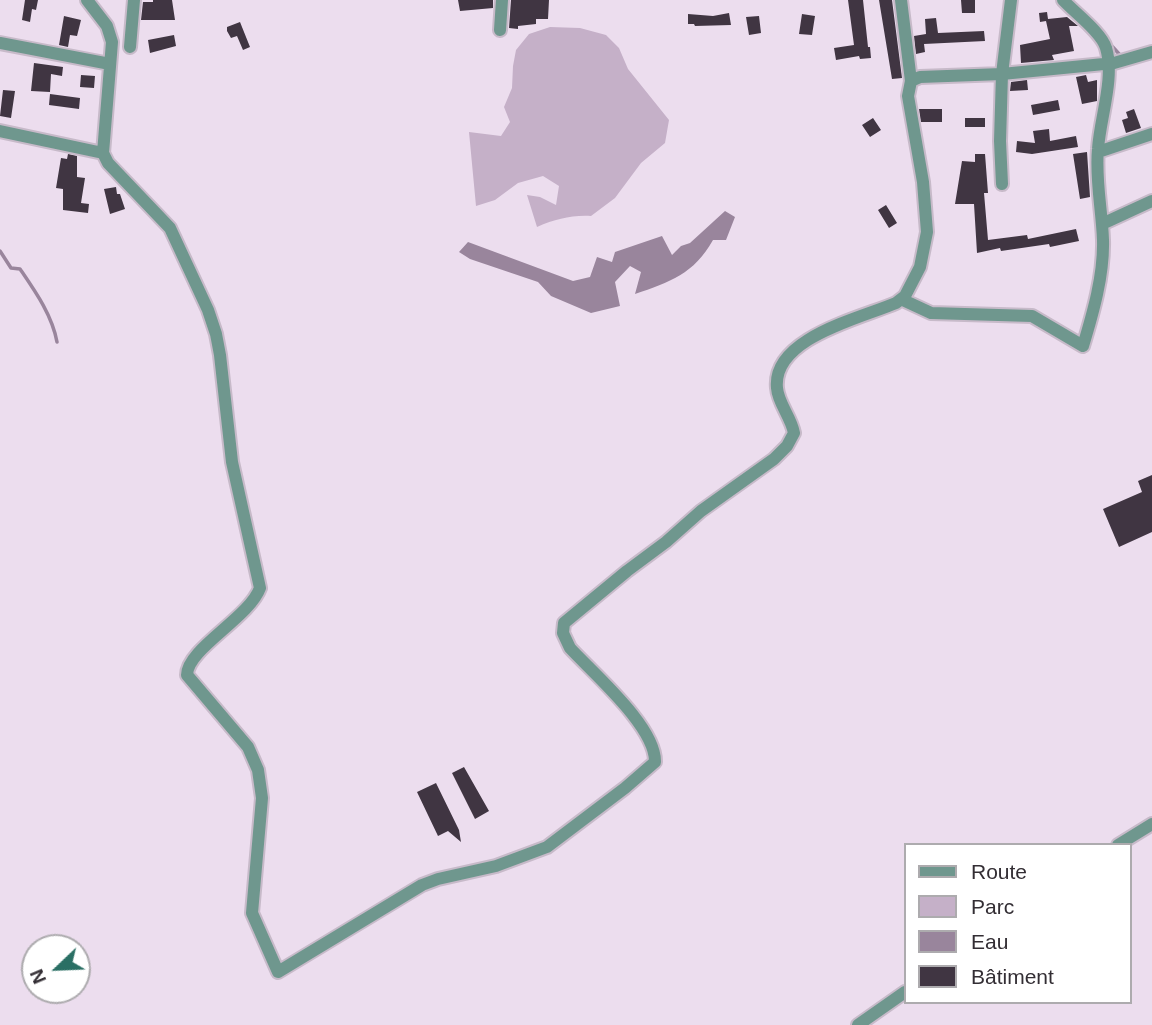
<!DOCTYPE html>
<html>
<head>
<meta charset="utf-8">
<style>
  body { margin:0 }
  #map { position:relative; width:1152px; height:1025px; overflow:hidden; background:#ecddee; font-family:Helvetica,sans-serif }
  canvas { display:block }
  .legend { position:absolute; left:904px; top:843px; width:228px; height:161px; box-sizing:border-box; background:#fff; border:2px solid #adabae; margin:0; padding:9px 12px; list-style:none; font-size:21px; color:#332e34 }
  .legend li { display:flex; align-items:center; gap:14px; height:35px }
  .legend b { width:35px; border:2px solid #adabae }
  .north { position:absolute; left:21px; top:934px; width:70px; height:70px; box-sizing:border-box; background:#fff; border:2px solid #adabae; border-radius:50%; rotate:247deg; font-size:19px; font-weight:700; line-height:28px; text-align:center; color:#332e34 }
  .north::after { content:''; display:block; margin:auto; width:24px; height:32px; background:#2a6f64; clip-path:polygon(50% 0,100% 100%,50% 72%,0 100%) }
</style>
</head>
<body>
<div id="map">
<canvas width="1152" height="1025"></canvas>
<ul class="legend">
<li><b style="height:9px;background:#6f978e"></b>Route</li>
<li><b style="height:19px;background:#c5b0c8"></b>Parc</li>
<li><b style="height:19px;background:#99859c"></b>Eau</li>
<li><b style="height:19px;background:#403542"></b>Bâtiment</li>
</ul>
<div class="north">N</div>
</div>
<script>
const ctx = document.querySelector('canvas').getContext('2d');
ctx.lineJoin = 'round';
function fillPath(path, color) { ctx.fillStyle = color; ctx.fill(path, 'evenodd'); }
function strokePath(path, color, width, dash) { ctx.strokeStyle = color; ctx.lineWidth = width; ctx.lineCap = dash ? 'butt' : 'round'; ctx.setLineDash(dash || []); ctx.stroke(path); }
fillPath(new Path2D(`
  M550,27L580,28L606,35L619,48L628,69L669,120L665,143L641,163L615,198L591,216C571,215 556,219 537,227L527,195L540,197L556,205L559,186L543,176L518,183L495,200L476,206L469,132L501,136L510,122L504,107L512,88L513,66L516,50L529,34Z`), '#c5b0c8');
fillPath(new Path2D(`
  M725,211L735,217L726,240H713C694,274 670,282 635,294L641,272L630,266L615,282L620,306L591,313L551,296L538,282L470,259L459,252L468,242L573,281L590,277L597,257L612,262L615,252L662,236L672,255L681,246L690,243Z`), '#99859c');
strokePath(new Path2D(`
  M1110,44L1121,56
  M0,251L11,268L20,269C35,291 52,315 57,342`), '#99859c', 3.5);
fillPath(new Path2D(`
  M25,0H38L36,10L32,9L30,22L22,20Z
  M153,0H172L175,20H141L143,2H153Z
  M458,0H493V8L460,11Z
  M511,0H549L548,19H536V24L518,26V29L509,28Z
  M848,0H863L868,47H870L871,58L860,59L859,56L836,60L834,48L854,45Z
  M879,0H892L902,78L892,79Z
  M961,0H975V13H962Z
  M1047,12L1048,19L1067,17L1078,26H1069L1074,51L1052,55L1054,60L1021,63L1020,45L1050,39L1046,21L1040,22L1039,13Z
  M729,13L731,25L695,26L694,24H688V14L713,16Z
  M802,14L815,16L812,35L799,34Z
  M64,16L81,20L77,36L70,35L68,47L59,45Z
  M759,16L761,33L749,35L746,17Z
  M936,18L938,33L984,31L985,41L924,44L925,52L916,54L914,36L926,34L925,19Z
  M240,22L250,47L243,50L237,36L231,38L227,31V27Z
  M174,35L176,46L150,53L148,40Z
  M34,63L63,67L62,76L51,74L50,92L31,91Z
  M81,75L95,76L94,88L80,87Z
  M1086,75L1088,82L1097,80V101L1082,104L1076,77Z
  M1027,80L1028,90L1010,91L1011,82Z
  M3,90L15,91L11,118L0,116Z
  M50,94L80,98L79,109L49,105Z
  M1058,100L1060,110L1033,115L1031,105Z
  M919,109H942V122H921Z
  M1134,109L1141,128L1126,133L1122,120L1128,118L1126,112Z
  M873,118L881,130L870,137L862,125Z
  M965,118H985V127H965Z
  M1049,129L1050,141L1076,136L1078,147L1032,154L1016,152L1017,141L1035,143L1033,131Z
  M1087,152L1090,197L1080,199L1073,154Z
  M68,154L77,156V177L85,178L81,203L89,204L88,213L63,210V189L56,188L61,158L67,159Z
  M975,154H985L988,193H984L988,240L1027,235L1028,239L1076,229L1079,241L1050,247L1049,244L1001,251L1000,248L977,253L974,204H955L962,161L975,162Z
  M116,187L117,194H120L125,209L110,214L104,189Z
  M886,205L897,223L889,228L878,210Z
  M1152,475V532L1119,547L1103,509L1142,492L1138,481Z
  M464,767L489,811L475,819L452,773Z
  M436,783L459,830L461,842L448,831L438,836L417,792Z`), '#403542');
const minor = new Path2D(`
  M87,0L107,26L112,42L103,153L108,163L170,228L208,310L216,334L220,355L232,462L260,588C249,618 187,649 187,675L248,747L258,770L262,798L252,913L278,972L422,885L438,879L496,866L547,847L625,788L655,762C656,727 594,674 570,648L563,633L564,623L627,571L666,542L701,511L774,459L787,446L794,433C791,417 778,403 777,388C772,338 861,318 896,303L905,296L920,267L927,232L923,182L908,96L911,81L920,77L1002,74L1011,0
  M901,0L911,81
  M500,30L502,0
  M0,43L110,64
  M130,47L134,0
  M0,131L103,153
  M1098,152L1152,134
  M1002,184L1000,141L1002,74L1114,63L1152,52
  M1102,224L1152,201
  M903,300L931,313L1032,316L1083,346C1093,313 1104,275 1103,240C1102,210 1095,179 1098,149C1100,118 1115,78 1106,48C1102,33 1074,12 1063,0
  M1118,845L1152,824
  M858,1025L905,992`);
strokePath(minor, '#c7bac9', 16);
strokePath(minor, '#6f978e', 12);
</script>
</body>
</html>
